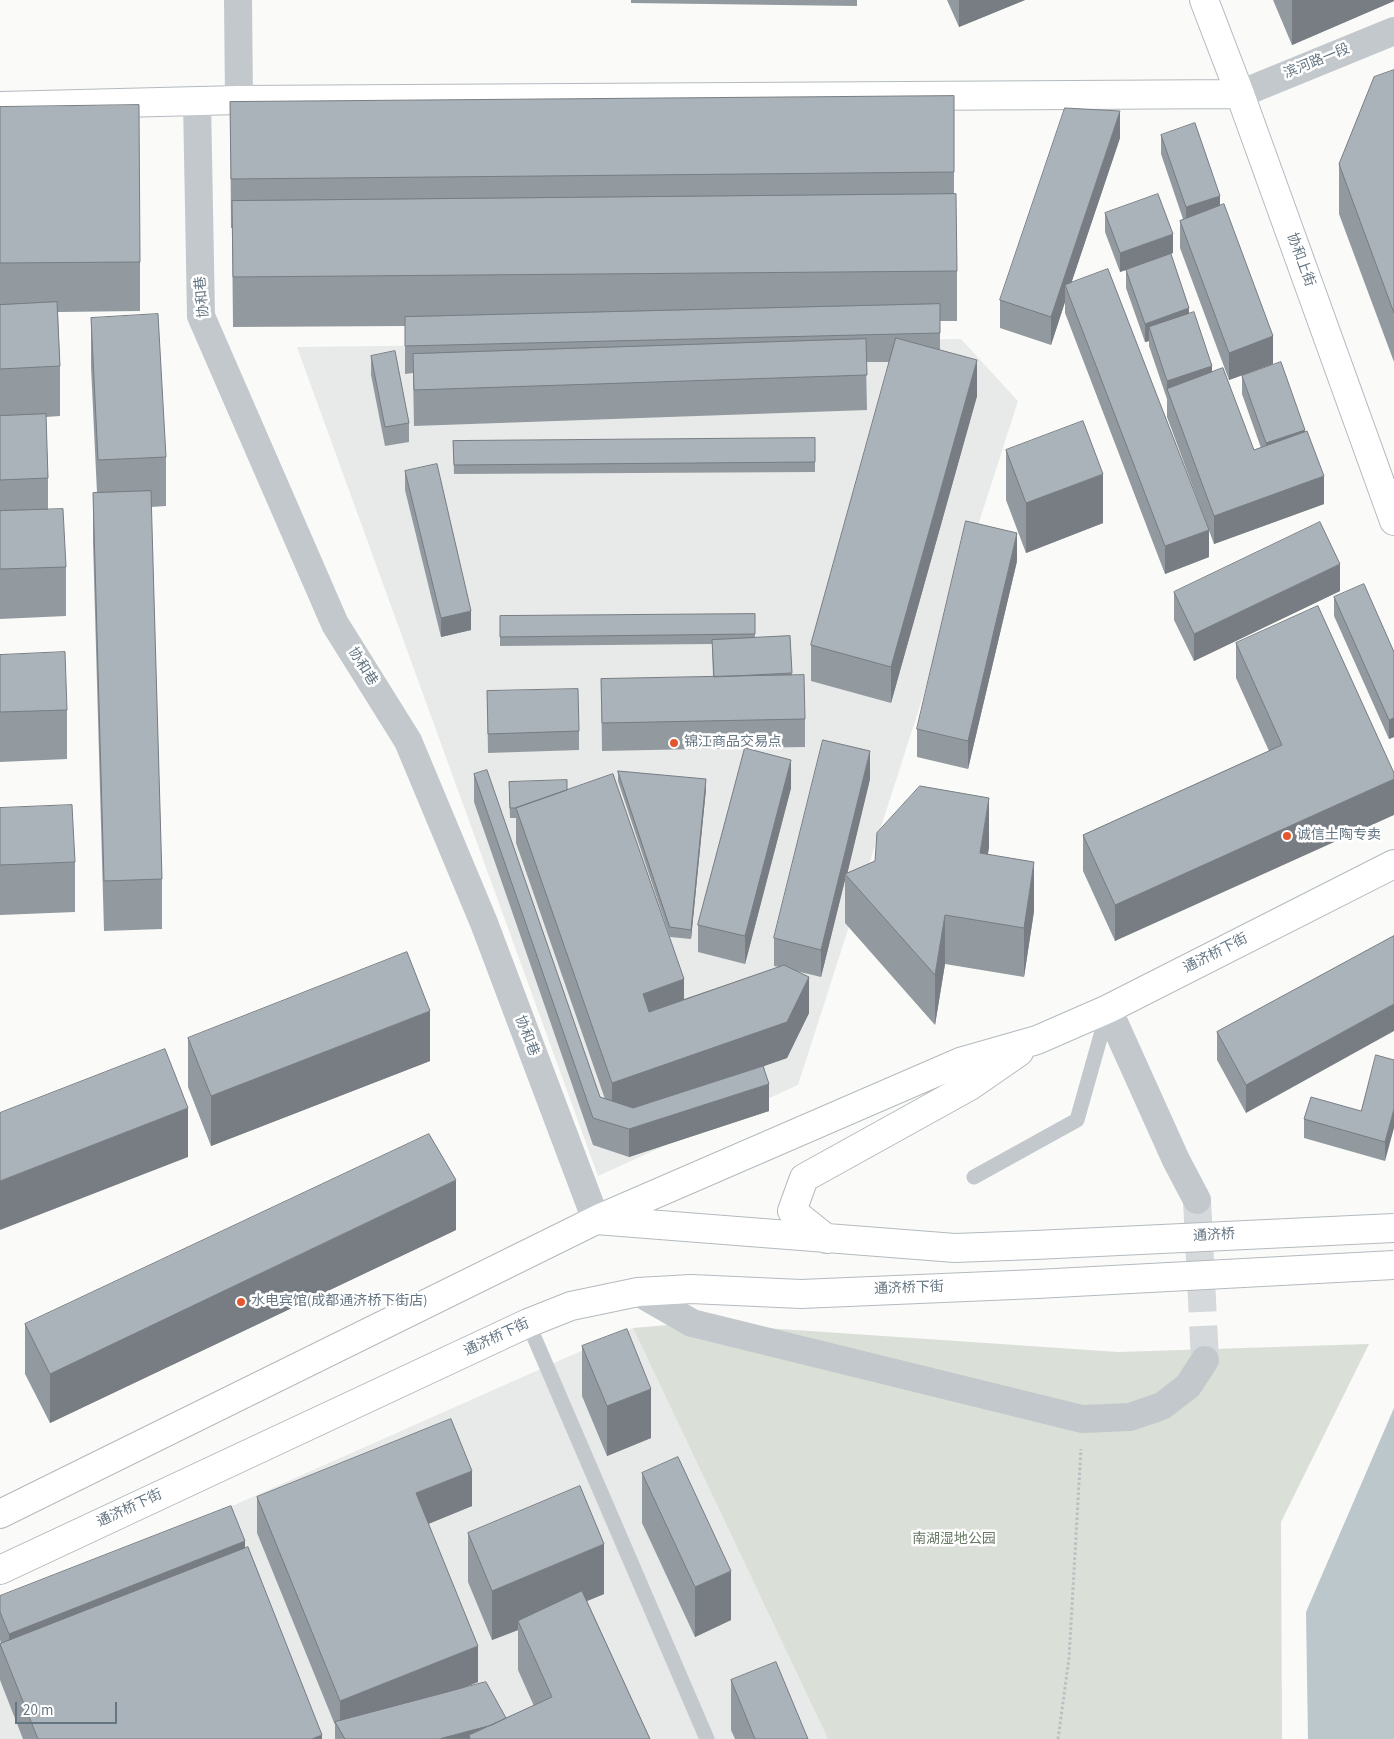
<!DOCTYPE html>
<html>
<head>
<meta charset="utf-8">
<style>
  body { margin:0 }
  #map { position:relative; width:1394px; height:1739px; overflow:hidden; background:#fafaf8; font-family:"Source Sans 3",sans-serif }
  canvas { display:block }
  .scale { position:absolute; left:15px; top:1702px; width:102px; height:22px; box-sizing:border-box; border:2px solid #657683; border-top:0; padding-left:6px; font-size:15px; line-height:18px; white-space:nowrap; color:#657683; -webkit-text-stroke:4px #fff; paint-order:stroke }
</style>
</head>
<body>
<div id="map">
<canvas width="1394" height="1739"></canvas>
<div class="scale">20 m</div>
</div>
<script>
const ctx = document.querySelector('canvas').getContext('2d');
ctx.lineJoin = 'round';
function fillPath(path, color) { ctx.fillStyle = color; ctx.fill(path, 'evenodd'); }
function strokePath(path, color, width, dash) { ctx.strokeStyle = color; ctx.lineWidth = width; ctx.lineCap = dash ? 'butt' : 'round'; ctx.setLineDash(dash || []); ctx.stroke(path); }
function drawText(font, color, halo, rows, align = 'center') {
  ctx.font = font + ' "Source Sans 3","Noto Sans SC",sans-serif'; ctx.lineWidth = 5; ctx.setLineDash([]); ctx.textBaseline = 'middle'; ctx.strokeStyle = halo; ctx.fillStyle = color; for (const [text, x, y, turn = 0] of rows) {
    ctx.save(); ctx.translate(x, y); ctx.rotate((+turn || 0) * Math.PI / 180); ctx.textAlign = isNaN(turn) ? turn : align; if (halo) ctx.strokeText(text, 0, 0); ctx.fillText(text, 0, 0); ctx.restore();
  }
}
fillPath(new Path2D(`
  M961,339L1018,401L798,1085L598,1176L297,347Z
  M633,1328L828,1739H0V1609Z`), '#e8e9e9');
fillPath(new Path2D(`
  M692,1323L1118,1352L1369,1344L1281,1522L1282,1739H828L633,1328Z`), '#dadfd7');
fillPath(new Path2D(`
  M1394,1408V1739H1308L1306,1612Z`), '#bbc7cb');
strokePath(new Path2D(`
  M1197,1200L1205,1360`), '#d5d9db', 28, [28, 14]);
const secondary = new Path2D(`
  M1204,0L1240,94L1394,521
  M0,106L239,100L1240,94
  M600,1218L960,1062L1037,1040L1108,1009L1394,864
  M827,1239L792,1211L804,1178L970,1086L1019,1052
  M0,1514L596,1220L955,1248L1035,1245
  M0,1570L528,1323L571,1306L638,1292L691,1289L801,1294L1037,1284`);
strokePath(secondary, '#b3babf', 30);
strokePath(new Path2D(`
  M1058,1739L1069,1658L1081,1449`), '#bbbfc2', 3, [2.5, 2.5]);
strokePath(new Path2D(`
  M974,1177L1077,1120L1108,1010
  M528,1323L707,1739`), '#c3c8cc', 15);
strokePath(new Path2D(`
  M238,0L239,100
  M1240,94L1394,31
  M197,101L201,316L335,624L408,741L484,923L596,1220
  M1108,1009L1176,1160L1197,1200
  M638,1292L692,1323L1082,1419L1130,1417L1162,1406L1188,1386L1205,1360`), '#c3c8cc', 28);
strokePath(secondary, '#fff', 28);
const secondaryBridge = new Path2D(`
  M1035,1245L1394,1228
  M1037,1284L1394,1265`);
strokePath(secondaryBridge, '#b3babf', 30, []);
strokePath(secondaryBridge, '#fff', 28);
fillPath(new Path2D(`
  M631,0H857V6L631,3Z
  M947,0H1025L959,27Z
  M1273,0H1394V1L1292,45Z
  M1394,70V362L1339,214V164Z
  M954,96V194L957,271V321H940V350L977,396L891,703L811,681V645L890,362H866L867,410L414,426L413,373L405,374V326L233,327L232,228H231L230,102Z
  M0,107L140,262V311L58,312L60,366V416L46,417L48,478V509L66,567V616L0,619Z
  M1161,135L1220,206L1273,364L1229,380L1180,248V221L1183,219L1161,154Z
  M1120,138L1071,283L1209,557L1165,574L1065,313V302L1051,345L1000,328V300Z
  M1105,213L1173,253L1129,269L1189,314L1212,372L1254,450L1261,448L1242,394V376L1305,432L1324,504L1214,544L1167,417V399L1149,346V341L1145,342L1126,288V270L1120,272L1105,232Z
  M91,318L166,457V506L151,507L162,879V929L104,931L93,542V493H97L91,367Z
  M371,356L409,423V442L385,446L371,375Z
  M815,438V472L454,474L453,441Z
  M1006,450L1103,523L1026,553L1006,500Z
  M405,471L471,630L441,637L405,490Z
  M1017,561L968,769L917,757V729Z
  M1340,591L1194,661L1174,620V592Z
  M1334,597L1394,652V737L1389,739L1334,616Z
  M755,614V638L790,636L792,675L805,719V747L746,748L791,788L745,964L698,952V925L745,748L602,751L601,679L713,677L712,644L500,646V616Z
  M1236,643L1394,773L1115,941L1083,871V835L1269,751L1236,678Z
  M0,655L67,710V759L0,762Z
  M487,691L579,731V750L488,753Z
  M618,771L706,789L691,939L670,937L618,781Z
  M474,774L600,1097L605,1099L516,843V818H510L509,792L567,790L684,999L779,967L774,966V938L870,779L847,873L989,847L988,854L1034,911L1024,977L945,964L935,1025L845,923V880L821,977L796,971L809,1013L787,1058L764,1066L769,1111L629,1157L593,1145L474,802Z
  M0,808L75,862V912L0,915Z
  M1394,936L1246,1113L1217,1060V1032Z
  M188,1038L430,1061L211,1146L188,1087Z
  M1394,1060L1385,1161L1304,1138V1119L1361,1111Z
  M456,1230L50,1423L25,1374V1324Z
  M582,1346L651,1438L607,1456L582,1396Z
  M642,1473L731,1620L695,1637L642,1523Z
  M257,1497L472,1506L428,1524L478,1682L457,1690L506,1718L534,1706L518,1670V1630L492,1640L468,1582V1533L604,1594L587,1601L650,1739H335V1725L257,1533Z
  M245,1548L322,1739H23L0,1680V1644L1,1643L0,1640V1596Z
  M731,1680L808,1739H735L731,1730Z`), '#929a9f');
fillPath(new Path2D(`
  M959,0H1025L959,27Z
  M1292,0H1394V1L1292,45Z
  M1120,111V138L1068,293L1065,285V302L1051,345V317Z
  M1220,196V215L1186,226V207Z
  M1173,234V253L1120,272V253Z
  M1189,308V327H1149V341L1145,342V324Z
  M1273,336V364L1229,380V353Z
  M977,360V396L891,703V667Z
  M1212,366V385L1167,390V381Z
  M1305,430V448L1266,462V443Z
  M1103,474V523L1026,553V503Z
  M1324,476V504L1214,544V516Z
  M1209,530V557L1165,574V546Z
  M1017,533V561L968,769V741Z
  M1340,564V591L1194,661V634Z
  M471,611V630L441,637V618Z
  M1394,718V737L1389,739V720Z
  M870,751V779L847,875L845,874V880L821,977V950Z
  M791,760V788L745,964V936Z
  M706,779V789L691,939V930Z
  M1394,779V815L1115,941V905Z
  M989,798V847L980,902V853Z
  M1034,862V911L1024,977V928Z
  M945,915V964L935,1025V975Z
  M809,977V1013L787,1058L612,1119V1083Z
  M684,979V1015L643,1030V994Z
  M1394,1004V1031L1246,1113V1085Z
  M430,1011V1061L211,1146V1096Z
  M769,1084V1111L629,1157V1129Z
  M188,1108V1157L0,1230V1181Z
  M1394,1109V1128L1385,1161V1142Z
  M456,1180V1230L50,1423V1374Z
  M651,1389V1438L607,1456V1406Z
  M472,1471V1506L416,1529V1493Z
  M245,1541V1569L9,1662V1634Z
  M604,1544V1594L521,1628L518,1621V1630L492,1640V1591Z
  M731,1571V1620L695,1637V1587Z
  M478,1646V1682L343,1736L340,1731V1701Z
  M508,1720L469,1735V1739H439Z
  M322,1735V1739H312Z`), '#777d82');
const building = new Path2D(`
  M1394,70V313L1339,164L1374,77Z
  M954,96V172L231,179L230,102Z
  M139,105L140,262L0,263V107Z
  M1065,108L1120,111L1051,317L1000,300Z
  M1195,123L1220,196L1186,207L1161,135Z
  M956,194L957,271L233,277L232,201Z
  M1158,194L1173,234L1120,253L1105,213Z
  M1224,204L1273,336L1229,353L1180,221Z
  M1171,254L1189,308L1145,324L1126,270Z
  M1108,269L1209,530L1165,546L1065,285Z
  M57,302L60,366L0,369V305Z
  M940,304V333L405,346V317Z
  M1194,312L1212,366L1167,381L1149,327Z
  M158,314L166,457L98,460L91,318Z
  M896,338L977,360L891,667L811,645Z
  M866,339L867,375L414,390L413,354Z
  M395,351L409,423L385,427L371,356Z
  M1281,362L1305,430L1266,443L1242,376Z
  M1223,368L1254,450L1307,431L1324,476L1214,516L1167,389Z
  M46,414L48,478L0,480V416Z
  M1083,421L1103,474L1026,503L1006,450Z
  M815,438V462L454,465L453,441Z
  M437,464L471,611L441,618L405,471Z
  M151,491L162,879L104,881L93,493Z
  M63,509L66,567L0,569V511Z
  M966,521L1017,533L968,741L917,729Z
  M1320,522L1340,564L1194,634L1174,592Z
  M1364,584L1394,652V718L1389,720L1334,597Z
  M1318,606L1394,773V779L1115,905L1083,835L1282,745L1236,643Z
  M755,614V634L500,637V616Z
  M790,636L792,673L714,677L712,640Z
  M65,652L67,710L0,712V655Z
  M804,675L805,719L602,723L601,679Z
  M578,689L579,731L488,734L487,691Z
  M823,740L870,751L821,950L774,938Z
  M745,748L791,760L745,936L698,925Z
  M487,770L600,1097L633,1108L763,1066L769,1084L629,1129L593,1118L474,774Z
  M618,771L706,779L691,930L670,927Z
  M613,774L684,979L643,994L649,1012L784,965L809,977L787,1022L612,1083L516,808Z
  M567,780V790L516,808H510L509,782Z
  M920,786L989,798L980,853L1034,862L1024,928L945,915L935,975L845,874L875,861L877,833Z
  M72,805L75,862L0,865V808Z
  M1394,936V1004L1246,1085L1217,1032Z
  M407,952L430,1011L211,1096L188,1038Z
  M165,1049L188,1108L0,1181V1113Z
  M1376,1055L1394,1060V1109L1385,1142L1304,1119L1311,1097L1361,1111Z
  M429,1134L456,1180L50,1374L25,1324Z
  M627,1329L651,1389L607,1406L582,1346Z
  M451,1419L472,1471L416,1493L478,1646L340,1701L257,1497Z
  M678,1457L731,1571L695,1587L642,1473Z
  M580,1486L604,1544L492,1591L468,1533Z
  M231,1506L245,1541L9,1634L0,1612V1596Z
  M248,1547L322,1735L312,1739H38L0,1644Z
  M582,1591L650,1739H470L469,1735L552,1697L518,1621Z
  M776,1662L808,1739H755L731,1680Z
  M486,1682L506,1718L492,1725L439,1739H345L335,1722Z`);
fillPath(building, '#aab3b9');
strokePath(building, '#777d82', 1);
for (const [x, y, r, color] of [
  [674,743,5,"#e4572e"],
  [1287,836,5,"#e4572e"],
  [241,1302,5,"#e4572e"]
]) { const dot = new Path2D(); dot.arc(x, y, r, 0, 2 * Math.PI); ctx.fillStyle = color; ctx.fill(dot); strokePath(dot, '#fff', 2); }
drawText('14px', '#657683', '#fff', [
  ["滨河路一段",1317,62,-22],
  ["协和上街",1300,260,70],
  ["协和巷",203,297,-95],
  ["协和巷",362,667,58],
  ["通济桥下街",1216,954,-27],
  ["协和巷",526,1036,69],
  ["通济桥",1214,1236,-3],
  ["通济桥下街",909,1289,-2],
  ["通济桥下街",497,1338,-25],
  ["通济桥下街",130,1509,-25]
]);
drawText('14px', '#657683', '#fff', [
  ["锦江商品交易点",684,743],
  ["诚信土陶专卖",1297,836],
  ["水电宾馆(成都通济桥下街店)",251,1302]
], 'left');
drawText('14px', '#687a64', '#fff', [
  ["南湖湿地公园",954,1540]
]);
</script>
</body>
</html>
